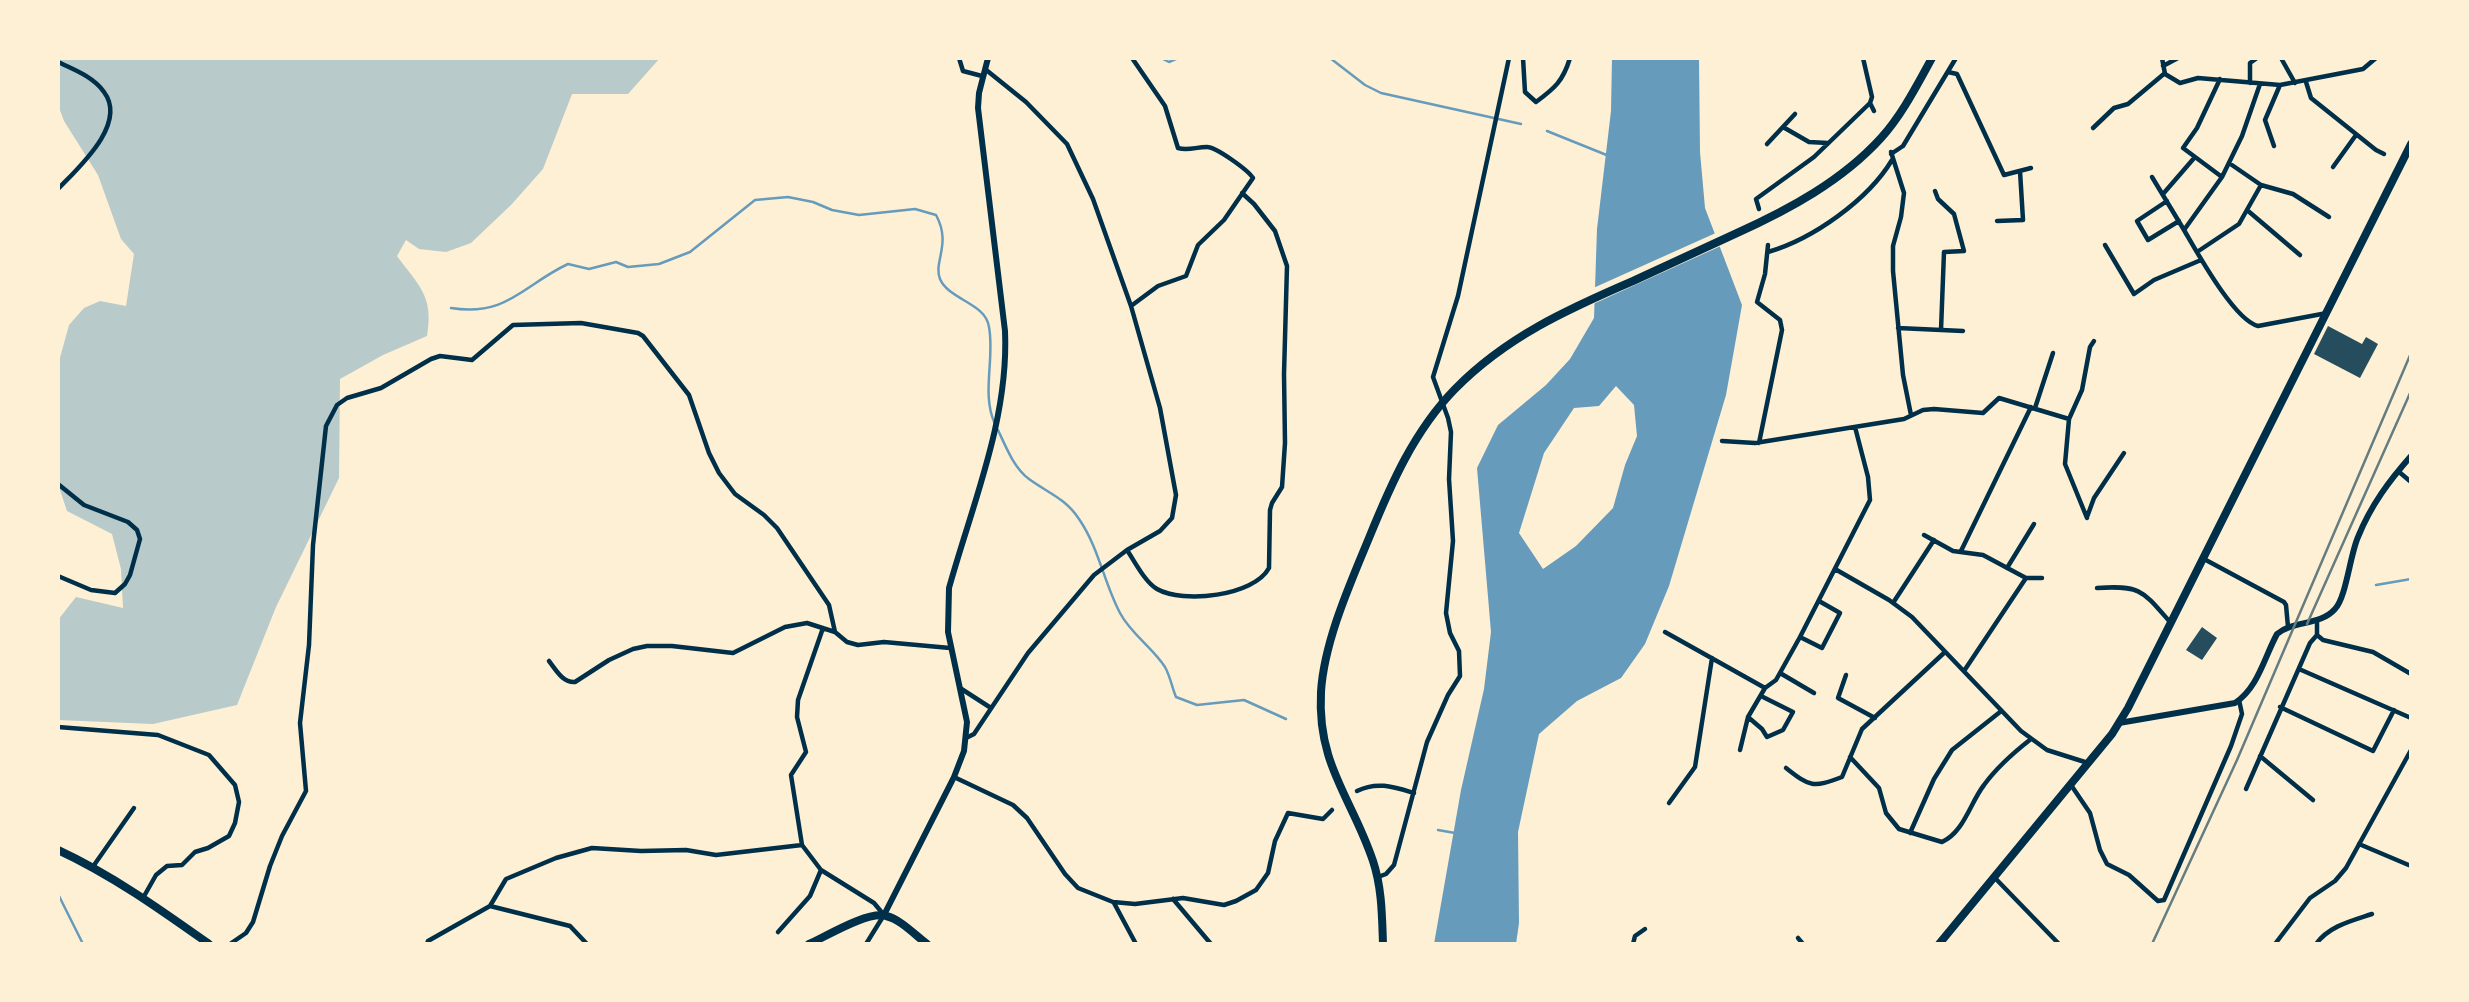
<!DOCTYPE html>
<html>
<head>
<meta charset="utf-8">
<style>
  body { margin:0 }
  #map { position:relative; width:2469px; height:1002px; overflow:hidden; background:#fdf0d5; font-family:"Source Serif 4",serif }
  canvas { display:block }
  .frame { position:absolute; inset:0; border:60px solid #fdf0d5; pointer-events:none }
</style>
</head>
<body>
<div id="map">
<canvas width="2469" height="1002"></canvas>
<div class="frame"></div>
</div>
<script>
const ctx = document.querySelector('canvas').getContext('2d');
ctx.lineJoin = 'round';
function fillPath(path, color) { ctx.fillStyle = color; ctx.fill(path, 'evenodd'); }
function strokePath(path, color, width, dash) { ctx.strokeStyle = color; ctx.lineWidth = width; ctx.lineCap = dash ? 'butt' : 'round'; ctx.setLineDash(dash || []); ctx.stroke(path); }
fillPath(new Path2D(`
  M58,58H660L628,94H572L543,169L511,205L471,243L446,252L419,249L406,240L397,256C419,286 434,296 427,336L383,355L340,379L339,478L276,607L237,705L153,724L58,720V620L76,597L123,608L121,569L112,534L67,511L58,484V365L69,325L84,308L100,301L126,306L134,254L121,239L98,175L64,121L58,105Z`), '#b9caca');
fillPath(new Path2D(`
  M1612,58H1699L1700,152L1705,208L1742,305L1726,395L1669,586L1645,644L1621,678L1577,701L1539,734L1518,832L1519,923L1516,944H1434L1461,790L1484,689L1491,632L1477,468L1498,425L1546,385L1570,359L1594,318L1597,229L1611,111ZM1616,386L1634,405L1637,436L1625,465L1613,508L1576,546L1543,569L1519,533L1544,453L1574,408L1599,406Z`), '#669bbc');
fillPath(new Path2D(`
  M1718,232L1723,245L1591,305V289Z`), '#fdf0d5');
strokePath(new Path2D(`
  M1161,58L1169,62L1178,58
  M1330,58L1365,85L1381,93L1521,124
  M1547,131L1609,156
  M451,308C507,317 523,285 568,264L589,269L616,262L628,267L659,264L690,252L755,200L788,197L813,202L832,210L859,215L915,209L936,215C952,244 933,262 940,279C949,300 986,303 989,327C995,359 981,394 995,424
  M998,430C1006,447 1014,468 1029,479C1048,493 1065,498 1079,519C1099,548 1104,583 1120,613C1131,634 1152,647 1165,667C1170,676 1172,687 1176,697L1197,705L1244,700L1286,719
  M2376,585L2411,579
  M1438,830L1455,833
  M58,894L83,944`), '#669bbc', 2.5);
fillPath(new Path2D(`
  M2328,326L2362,344L2366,337L2378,344L2360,378L2314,354Z
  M2202,627L2217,638L2202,660L2186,650Z`), '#264d5e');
strokePath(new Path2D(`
  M959,58L963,71L982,76
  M1523,58L1525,92L1536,102C1555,88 1563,81 1570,58
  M1863,58L1872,97L1870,103L1874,111
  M2162,58L2165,74L2180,83L2198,78L2280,85L2363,69L2376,58
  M2281,58L2295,83
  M58,62C73,69 94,77 104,92C128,124 78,168 58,189
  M2163,66L2178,58
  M1948,72L1957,74L2004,175L2031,168
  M2220,79L2197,128L2183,148L2222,177
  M2306,82L2311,98L2376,150L2384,154
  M2250,83V63L2257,58
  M2260,84L2242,136L2222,177L2184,230C2197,252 2234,320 2258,326L2327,313
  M1783,127L1809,142L1828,143
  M2093,128L2114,108L2128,104L2165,73
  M1767,144L1795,114
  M2274,146L2265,120L2280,85
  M1891,152L1904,193L1901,217L1893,246V271L1903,375L1911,415
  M1891,154L1903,146L1956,58
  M2229,163L2261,185L2293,194L2329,217
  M2333,167L2356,135
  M2152,177L2184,230
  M1935,191L1938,199L1954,214L1964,251L1944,252L1941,330
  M2163,194L2195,157
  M2167,201L2137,221L2148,240L2179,221
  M1759,209L1756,199L1814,157L1870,103
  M2247,210L2300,255
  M1997,221L2023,220L2020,171
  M2105,245L2134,294L2154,280L2201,260
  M1768,252C1813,239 1868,200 1892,160
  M2197,252L2239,224L2261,185
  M1131,306L1158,286L1186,276L1198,245L1224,220L1253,178C1248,170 1216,147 1207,147C1196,147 1188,151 1178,148L1165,106L1132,58
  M1898,328L1963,331
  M2035,408L2053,353
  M2069,419L2082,390L2090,347L2094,341
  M1722,441L1755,443L1904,419L1923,410L1934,409L1983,413L1999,398L2069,419L2065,464L2087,518
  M1759,443L1782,330L1780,320L1757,302L1765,274L1768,245
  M2398,471L2411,482
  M58,484L84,505L128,522L137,530L140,539L130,575L125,584L115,593L91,590L58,576
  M2087,517L2094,498L2124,453
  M1924,535L1953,551L1983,555L2026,578H2042
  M1127,550C1135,562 1145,582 1157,589C1183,604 1254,596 1269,568L1270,510L1272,503L1282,487L1285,443L1284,374L1287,266L1275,231L1254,204L1242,193
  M1961,551L2031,407
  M2204,559L2284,602L2286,605L2288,627
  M2007,568L2034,524
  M1835,569L1889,600L1912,617L2021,731L2047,750L2088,763
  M2097,588C2141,585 2143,591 2170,622
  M1893,603L1934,540
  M1665,632L1765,688
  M2317,635L2323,640L2373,652L2411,674
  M1800,637L1822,648L1840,613L1819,601
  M549,661C556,670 563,683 575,682L609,660L633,649L647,646H672L733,653L785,627L807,623L835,632L847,642L858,645L884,642L950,648
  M2299,669L2411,718
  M1964,671L2026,578
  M1780,673L1814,693
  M1846,675L1838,698L1875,718
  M960,688L991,708
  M2280,707L2373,751L2394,710
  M1748,717L1762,729L1767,737L1783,730L1793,712L1761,696
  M58,727L158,735L209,755L235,785L239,802L235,823L229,836L208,848L195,852L182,865L167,866L156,875L143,898
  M966,738L974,734L1028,653L1094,575L1127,550L1160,531L1172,518L1176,495L1160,408L1131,306L1093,199L1067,144L1026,102L985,69
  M1740,750L1748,717L1765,688L1776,680L1800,637L1870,500L1868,477L1855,427
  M2260,756L2313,800
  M1850,757L1879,788L1886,813L1899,829L1942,842C1964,832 1970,803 1984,785C1997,767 2013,753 2031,739
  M1786,768C1810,787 1813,788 1842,777L1862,729L1945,652
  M954,777L1013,805L1027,818L1065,874L1078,888L1113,902L1135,904L1183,898L1224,905L1236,901L1256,890L1268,873L1275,841L1288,813L1323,819L1332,810
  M2071,785L2090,813L2100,850L2107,864L2129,875L2158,901L2164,900L2231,746L2242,714L2239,700
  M2246,789L2310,643L2317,635V620
  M1357,791C1377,781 1394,787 1414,793
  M1669,803L1695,767L1712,658
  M1910,833L1934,779L1952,750L2000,712
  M2359,844L2411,866
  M802,845L791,775L806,752L797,717L798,700L823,628
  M92,868L134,808
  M1378,877L1386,874L1394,865L1427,742L1448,695L1460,676L1459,651L1450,633L1446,613L1453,541L1449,479L1451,432L1448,418L1433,377L1458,296L1509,58
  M1995,878L2059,944
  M1173,899L1211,944
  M1114,903L1136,944
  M490,906L570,926L587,944
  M778,932L810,896L821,870
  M1798,938L1803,944
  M230,944L246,933L253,922L270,866L282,836L306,791L300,723L309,645L313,545L326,426L337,405L347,398L381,388L431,359L440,356L472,360L513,325L581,323L638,333L643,336L689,395L709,453L719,473L735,494L764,515L777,528L829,605L835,632
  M427,944L428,941L490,906L506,879L556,858L592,848L641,851L686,850L716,855L802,845L821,870L874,903L884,915L866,944
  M1633,944L1635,936L1645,929
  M2275,944L2310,898L2335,881L2346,868L2411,750
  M2316,944C2329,926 2351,921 2372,914`), '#003049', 4.5);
strokePath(new Path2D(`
  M2119,723L2235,703C2258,688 2264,658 2277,634C2294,620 2320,626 2335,609C2346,598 2350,555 2358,537C2371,505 2389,481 2411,456`), '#003049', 6);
strokePath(new Path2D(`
  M884,915L954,777L964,751L967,722L948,632L949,588C972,505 1009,419 1005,331L978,108L979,93L988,58`), '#003049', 6);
strokePath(new Path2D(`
  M58,850C112,875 161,910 209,944
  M809,944C827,936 867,911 886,916C900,919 915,935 927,944
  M1383,944C1382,916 1382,888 1373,861C1352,798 1317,765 1321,692C1324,642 1350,584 1369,538C1391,484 1414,431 1455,389C1506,337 1568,309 1633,281C1668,265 1702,249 1737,233C1788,210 1842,181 1881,138C1902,115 1917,85 1932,58
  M1939,944L2112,734L2128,708L2411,144`), '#003049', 8);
strokePath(new Path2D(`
  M2307,624L2411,391
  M2152,944L2237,760L2411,353`), '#657d81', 2.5);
</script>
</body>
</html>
